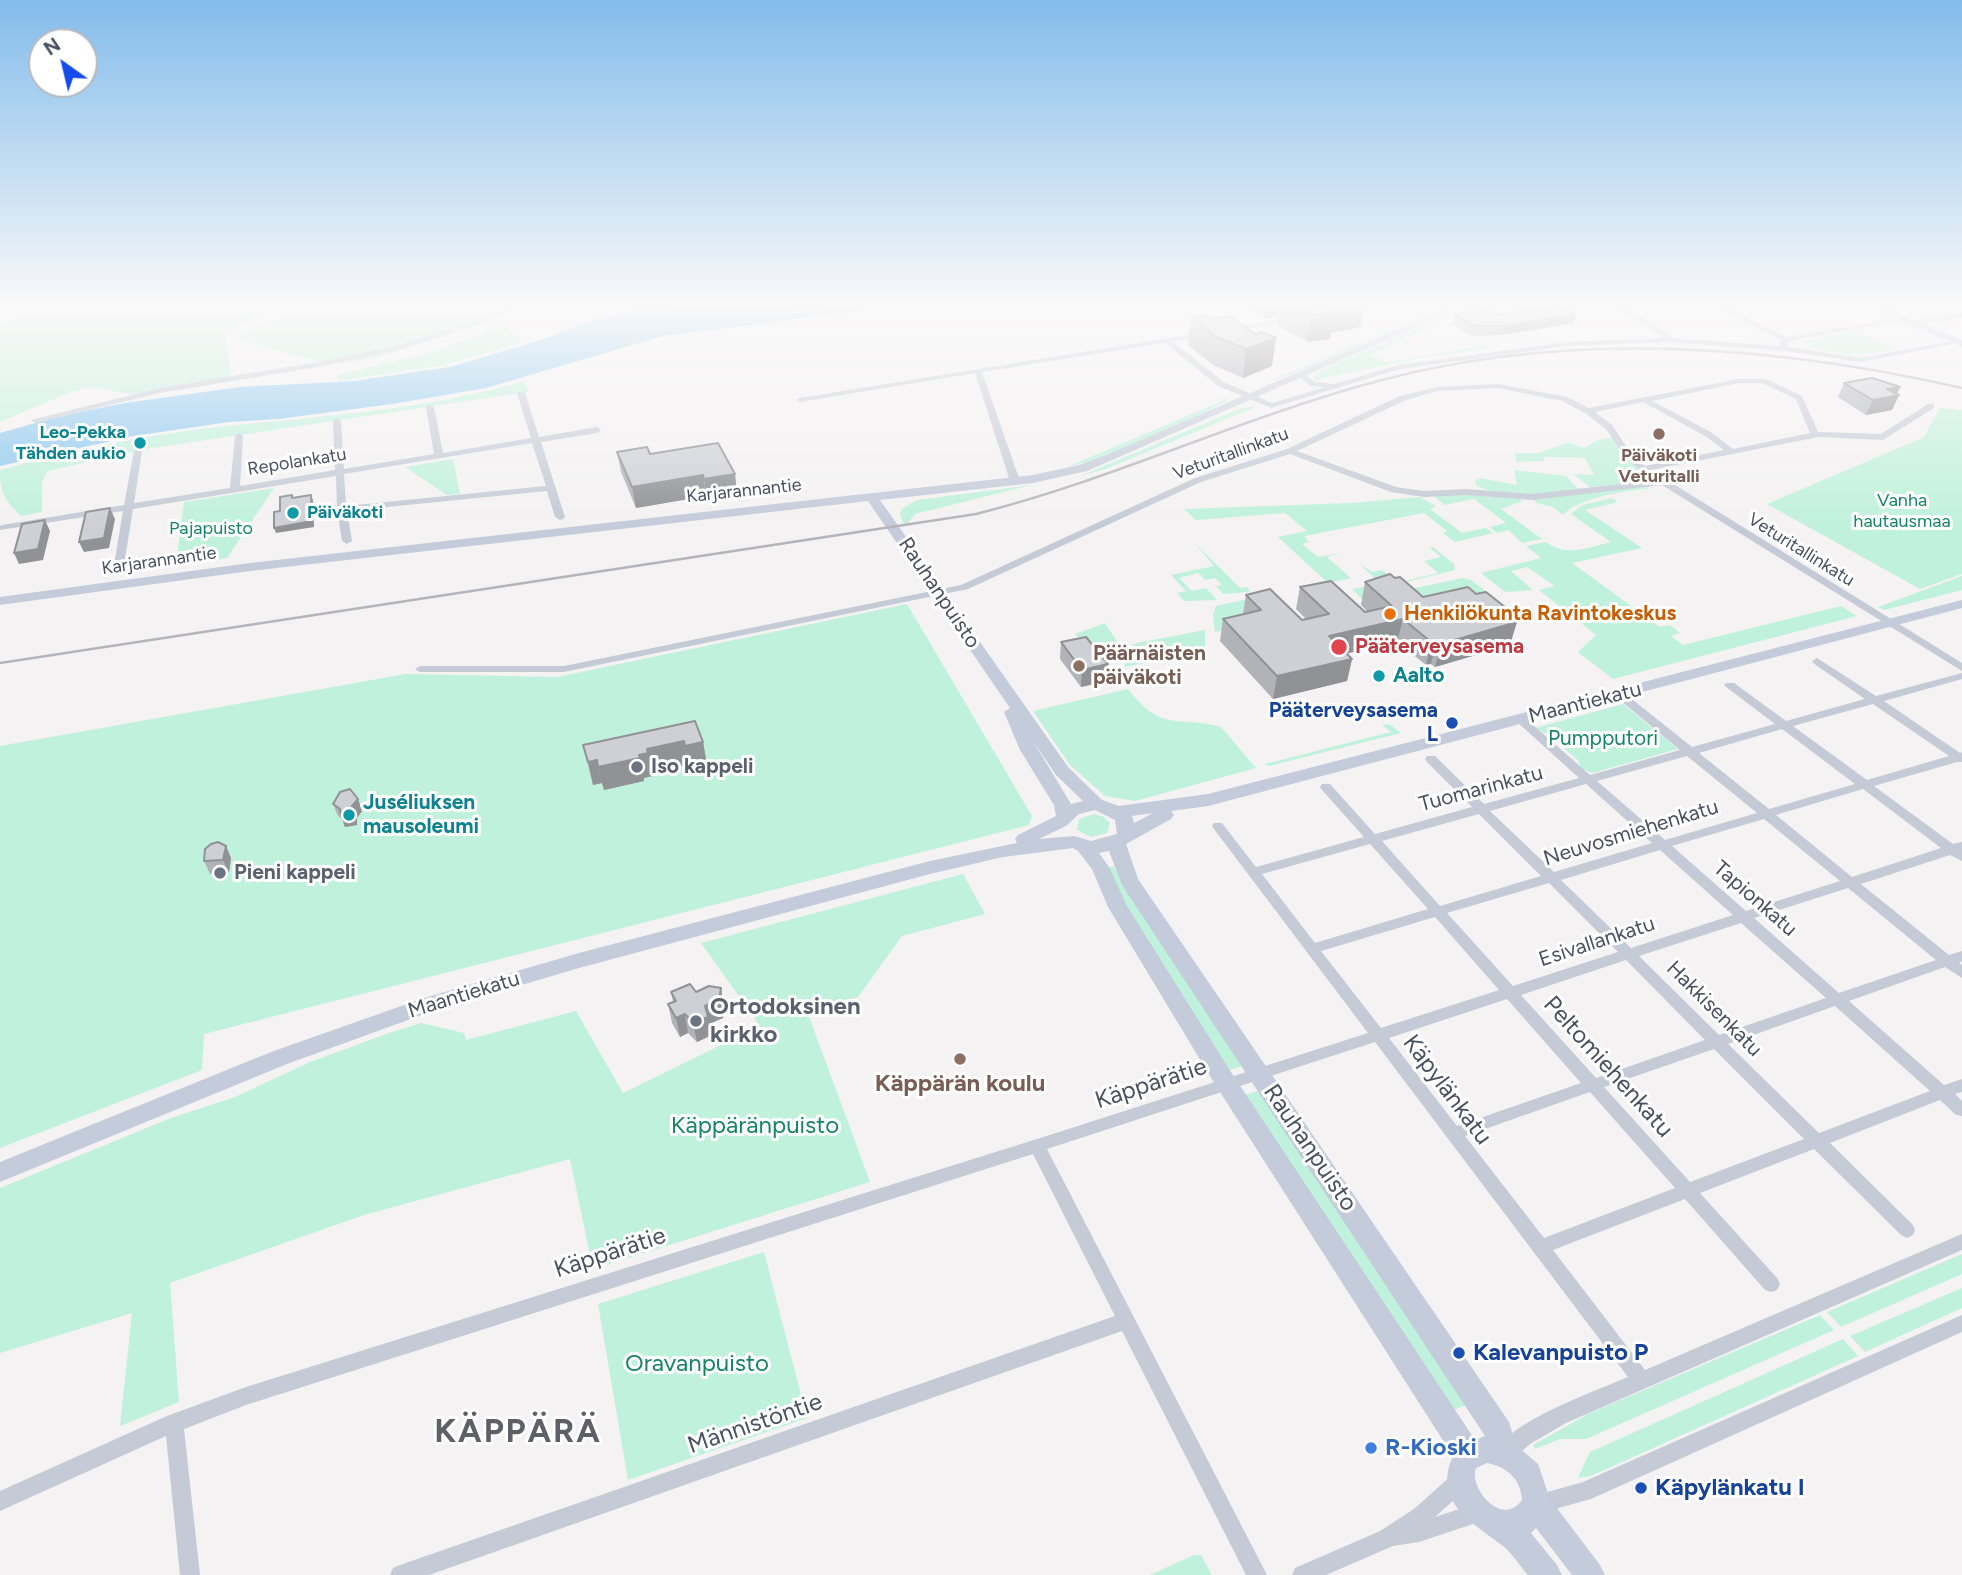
<!DOCTYPE html>
<html>
<head>
<meta charset="utf-8">
<style>
  body { margin:0 }
  #map { position:relative; width:1962px; height:1575px; overflow:hidden; background:#f4f2f2; font-family:Figtree,sans-serif }
  canvas { display:block }
  .north { position:absolute; left:28px; top:28px; width:70px; height:70px; box-sizing:border-box; background:#fff; border:2px solid #b6b9bf; border-radius:50%; rotate:326deg; font-size:19px; font-weight:700; line-height:28px; text-align:center; color:#495160 }
  .north::after { content:''; display:block; margin:auto; width:24px; height:32px; background:#154bea; clip-path:polygon(50% 0,100% 100%,50% 72%,0 100%) }
</style>
</head>
<body>
<div id="map">
<canvas width="1962" height="1575"></canvas>
<div class="north">N</div>
</div>
<script>
const ctx = document.querySelector('canvas').getContext('2d');
ctx.lineJoin = 'round';
function fillPath(path, color) { ctx.fillStyle = color; ctx.fill(path, 'evenodd'); }
function strokePath(path, color, width, dash) { ctx.strokeStyle = color; ctx.lineWidth = width; ctx.lineCap = dash ? 'butt' : 'round'; ctx.setLineDash(dash || []); ctx.stroke(path); }
function drawText(font, color, halo, rows, align = 'center') {
  ctx.font = font + ' Figtree,sans-serif'; ctx.lineWidth = 6; ctx.setLineDash([]); ctx.textBaseline = 'middle'; ctx.strokeStyle = halo; ctx.fillStyle = color; for (const [text, x, y, turn = 0] of rows) {
    ctx.save(); ctx.translate(x, y); ctx.rotate((+turn || 0) * Math.PI / 180); ctx.textAlign = isNaN(turn) ? turn : align; if (halo) ctx.strokeText(text, 0, 0); ctx.fillText(text, 0, 0); ctx.restore();
  }
}
fillPath(new Path2D(`
  M50,306H282L225,333L231,378L134,395L93,387L73,391L0,422V324Z
  M305,306H518C476,324 382,363 337,363C313,363 258,344 232,337Z
  M1468,306H1474L1370,355L1387,362L1481,346L1478,343L1481,342L1490,348L1421,358L1316,380L1313,377L1328,367Z
  M1447,307L1305,369L1258,386L1420,317Z
  M504,326L526,341L445,365L338,381V375L431,352Z
  M1855,331L1897,349C1863,356 1833,358 1801,341Z
  M524,381L528,392L146,449L47,471L42,483V512L21,516C5,501 0,492 0,470C72,450 145,435 219,427C321,416 426,410 524,381Z
  M1227,396L1225,402C1177,426 1122,456 1069,466L1222,401Z
  M1258,406L1106,469L1080,476L1241,408Z
  M1940,408L1962,410V574L1920,589L1767,504L1924,437Z
  M1614,437L1646,478L1640,482L1590,487L1573,474L1594,475L1585,458L1544,457V461L1516,462L1515,453H1539L1568,442L1584,448L1598,440Z
  M453,459L460,494L447,495L405,467Z
  M1514,470L1566,476L1578,489C1546,492 1505,502 1476,485L1475,481L1480,478L1517,485Z
  M1032,485L915,514L908,523L904,524L900,515L902,509L917,500Z
  M1644,487L1654,488C1631,490 1578,497 1563,515L1553,507L1536,503L1533,498Z
  M274,488L227,558L176,565L184,502Z
  M1457,494L1519,499L1523,501L1501,509L1542,539L1522,543L1509,530L1497,533L1490,527L1506,523L1474,499L1444,505L1434,496Z
  M1420,497L1436,506L1430,509L1462,533L1486,528L1493,533L1455,542L1443,533L1447,531L1424,513L1304,536L1309,542L1302,544L1318,557L1340,553L1327,557L1351,578L1328,583L1278,537L1307,531L1285,513L1196,520L1184,509L1351,503Z
  M1612,498L1618,502L1585,510L1642,548L1572,563L1660,627L1670,625L1680,633L1671,636L1683,645L1841,606L1857,616L1613,679L1578,652L1596,635L1539,590L1555,586L1527,567L1511,571L1533,590L1505,592L1481,573L1541,558L1526,546L1546,542C1566,557 1586,548 1611,542L1571,514L1582,505Z
  M1194,542L1240,588L1248,587L1249,592L1223,594L1216,586L1222,585L1215,578L1205,580L1198,573L1179,578L1192,591L1206,588L1217,600L1184,601L1177,593L1186,591L1171,575L1214,566Z
  M1433,547L1454,564L1455,570L1402,583L1378,581L1358,563L1372,572L1382,570L1397,583L1438,573L1424,561L1441,557L1430,548Z
  M1962,576V590L1884,610L1878,607Z
  M1463,578L1471,580L1488,593L1364,601L1352,589L1368,586L1406,590Z
  M1253,598L1249,625L1215,632L1213,615L1216,606Z
  M907,604L1032,816L1029,825L204,1034L202,1070L0,1148V746L406,674L557,677Z
  M1105,623L1121,648L1116,663L1088,647L1075,634Z
  M1205,630V652L1124,667L1131,646L1137,643Z
  M1128,689C1162,733 1175,715 1221,727L1256,768L1135,801L1105,796L1070,765L1033,711Z
  M1623,704L1678,749L1592,773L1580,768L1579,761L1549,735L1535,728Z
  M1389,724L1401,733L1269,766L1265,764L1391,732L1382,725Z
  M1094,814L1104,817L1110,823L1107,833L1091,837L1077,830L1079,819Z
  M1114,866L1123,883L1245,1065L1229,1070L1129,916L1106,868Z
  M963,874L985,914L902,936L858,997L807,1011L870,1182L593,1269L570,1159L364,1215L170,1283L179,1402L120,1426L132,1313L0,1353V1188L171,1118L235,1097L310,1062L389,1033L421,1023L464,1033L466,1040L576,1011L623,1093L760,1026L701,943Z
  M1261,1090L1469,1404L1451,1411L1245,1095Z
  M764,1252L807,1418L628,1480L598,1304Z
  M1962,1254V1274L1841,1327L1827,1312Z
  M1962,1288V1308L1865,1352L1850,1336Z
  M1820,1315L1834,1330L1586,1439H1560L1535,1449L1533,1445L1588,1414Z
  M1843,1339L1858,1356L1591,1476L1578,1478L1590,1452Z
  M1194,1555H1201L1212,1575H1150Z`), '#c0f1dc');
fillPath(new Path2D(`
  M903,306L663,336L486,388L392,404L279,419L229,422L133,436L0,466V433L60,416L125,403L240,387L354,381L450,367L541,340L595,319L651,307Z`), '#8dc8ef');
fillPath(new Path2D(`
  M513,306H522L481,324L401,349L324,366L160,393L35,423L31,420L160,388L324,361L400,345L476,321Z
  M1609,306C1628,306 1658,326 1672,338L1780,346L1781,340L1713,306H1722L1786,337L1906,317L1907,319L1903,321L1789,341L1788,347L1861,358L1958,340L1962,342L1861,362L1784,351L1670,342L1567,346L1400,369L1271,408L1218,386L1165,343L982,372L1020,481L1015,484L1010,481L975,373L800,402L796,400L800,398L1206,332L1210,334L1209,336L1173,342L1224,382L1272,403L1325,387L1310,386L1298,375L1302,373L1315,382L1334,384L1399,365L1567,342L1663,338L1653,330Z
  M1291,316L1295,318L1294,320L1231,332L1227,330Z
  M1739,379H1766L1802,396L1818,432L1881,434L1928,404H1934V408L1883,440L1819,437L1651,470L1962,663V671L1662,485L1532,500L1466,495L1424,497L1391,492L1290,454L1201,482L968,589L564,672H420L415,669L420,666H564L961,585L1195,478L1287,449L1400,396L1437,387L1498,384L1567,397L1589,408ZM1739,383H1762L1796,399L1810,433L1733,449L1711,432L1652,401ZM1498,388L1562,401L1585,413L1606,429L1626,459L1655,480L1532,494L1466,489L1424,491L1396,487L1297,451L1406,400L1437,391ZM1643,402L1705,436L1724,450L1645,466L1632,455L1612,425L1595,412Z
  M518,391L525,393L539,437L597,427L601,430L597,433L541,442L565,517L563,519L560,520L555,517L547,491L347,511L352,541L347,544L342,541L337,509L336,476L133,509L123,571L118,574L113,571L123,511L0,530V526L2,525L124,505L134,451L138,448L142,451L134,503L230,488L235,436L239,433L243,436L240,486L335,470L333,421L337,418L341,421L344,469L434,454L426,407L430,405L434,407L443,453L531,438L517,393ZM532,443L546,486L346,506L344,474Z
  M1817,658L1876,696L1962,673V679L1884,701L1960,753L1962,752V762H1957L1874,786L1953,844L1962,842V861L1950,855L1861,884L1949,955L1962,951V961L1959,963L1962,965V978L1945,967L1849,1001L1944,1085L1962,1079V1092L1955,1094L1962,1101V1116L1956,1115L1940,1100L1830,1143L1913,1225L1915,1230L1913,1235L1907,1238L1901,1235L1814,1149L1700,1193L1777,1278L1780,1284L1777,1290L1771,1292L1765,1290L1685,1199L1553,1250L1645,1370L1962,1234V1250L1566,1423L1530,1444L1512,1460L1505,1463L1498,1460L1495,1453C1509,1421 1596,1391 1628,1377L1375,1042L1047,1149L1267,1575H1246L1122,1331L429,1575H390L393,1568L400,1565L1115,1316L1033,1154L246,1405L184,1429L200,1575H180L166,1436L0,1511V1491L167,1416L246,1387L1037,1139L1368,1033L1214,829L1212,826L1214,823H1222L1256,867L1364,837L1322,790L1320,787L1322,784H1330L1375,834L1472,807L1427,762L1425,759L1427,756H1435L1484,804L1579,778L1516,721L1514,719L1520,716L1524,717L1590,775L1680,750L1615,696L1613,694L1619,691L1623,692L1692,747L1775,724L1726,687L1724,685L1726,683H1734L1786,721L1865,699L1813,663L1812,661ZM1873,704L1949,756L1867,780L1793,726ZM1782,729L1855,784L1769,809L1699,753ZM1687,756L1757,813L1665,840L1597,781ZM1586,784L1652,843L1554,872L1490,811ZM1863,789L1941,848L1852,877L1776,815ZM1479,814L1541,876L1440,906L1382,841ZM1764,819L1840,881L1746,911L1672,846ZM1370,844L1428,909L1315,943L1262,874ZM1660,850L1733,915L1631,948L1561,880ZM1549,883L1618,952L1513,986L1447,913ZM1848,888L1936,960L1839,993L1754,918ZM1435,917L1499,990L1381,1028L1321,951ZM1741,923L1826,998L1719,1035L1639,956ZM1626,960L1705,1040L1596,1078L1521,995ZM1507,999L1581,1083L1457,1126L1389,1038ZM1835,1006L1930,1091L1819,1133L1728,1044ZM1714,1049L1804,1139L1690,1182L1604,1087ZM1590,1092L1675,1188L1544,1238L1465,1136Z
  M1962,1315V1332L1591,1499L1537,1514L1530,1511L1527,1504L1530,1497L1583,1482Z
  M1460,1471L1467,1474L1470,1481L1467,1488L1435,1517L1478,1503L1485,1506L1488,1513L1485,1520L1419,1542L1393,1546L1326,1575H1292L1295,1568L1380,1531L1414,1509L1453,1474Z`), '#c5cbd6');
fillPath(new Path2D(`
  M1452,306H1465L1087,471L1033,483L880,500L1068,767L1102,800L1119,806L1208,794L1962,600V608L1208,806L1171,811L1174,815L1171,819L1126,844L1138,879L1509,1422L1516,1445L1538,1464L1550,1499L1600,1565L1605,1575H1572L1536,1528L1531,1533L1557,1565L1562,1575H1528C1520,1566 1512,1553 1503,1546C1472,1522 1432,1502 1453,1456L1213,1081L1108,907L1092,869L1078,851L1073,848L1003,857L930,874L579,968L430,1012L287,1064L0,1182V1162L271,1052L424,998L579,953L930,861L1017,843L1015,839L1018,835L1056,816L1054,805L1020,750L1004,712L1010,708L868,501L250,571L0,605V597L250,563L1033,475L1079,465L1106,455ZM1033,741L1056,775L1083,801L1071,804ZM1095,810L1115,820L1117,834L1091,841L1074,836L1039,839L1066,826L1079,814ZM1153,813L1134,823L1132,816ZM1109,851L1122,885L1485,1436L1475,1440L1229,1069L1127,906L1109,867L1099,853ZM1487,1463C1507,1467 1521,1479 1522,1500C1501,1529 1468,1486 1476,1468Z
  M1867,306H1880L1914,320L1962,312V318L1925,324L1962,340V347Z`), '#c4cbda');
strokePath(new Path2D(`
  M0,663L976,514C1115,479 1244,416 1382,380C1571,330 1773,345 1962,388`), '#b4b5bc', 2.5);
fillPath(new Path2D(`
  M1119,306H1138V308H1121Z
  M1250,306H1365L1361,327L1331,333L1330,339L1307,342L1277,325L1278,316L1265,319L1250,308Z
  M1206,315L1272,366L1243,378L1213,365L1188,345L1191,317Z
  M1454,315H1497L1574,323L1502,335L1472,336L1452,324Z
  M1844,383L1900,387L1896,394L1899,395L1892,410L1866,415L1838,397Z
  M617,452L650,454L735,474L737,494L707,500L706,496L636,508L621,472Z
  M1395,578L1423,597L1476,594L1514,620L1510,645L1435,667L1431,664L1426,665L1397,642L1346,653L1352,659L1347,681L1273,699L1220,641L1223,619L1243,614L1246,595L1302,620L1306,619L1296,609L1300,587L1365,612H1368L1361,605L1365,582Z
  M1061,642L1108,664L1107,681L1081,687L1060,659Z
  M703,742L707,765L689,769L688,765L652,773V776L644,778V781L604,790L602,783L593,785L583,745Z
  M358,799L362,811L357,818V825L345,827L342,819L338,816L333,804Z
  M226,846L231,858L229,872L210,874L204,861Z
  M671,992L724,1006L723,1018L709,1024L712,1035L697,1042L688,1033L680,1037L672,1023L668,1004L673,1002Z`), '#b1b3b8');
fillPath(new Path2D(`
  M1267,306H1280L1278,316L1265,319Z
  M1338,306H1365L1361,327L1331,333L1330,339L1307,342L1311,315L1328,307Z
  M1576,314L1574,323L1502,335L1504,326Z
  M1276,338L1272,366L1243,378L1246,349Z
  M1900,387L1896,396L1899,395L1892,410L1866,415L1873,400L1887,389Z
  M735,474L737,494L707,500L704,479Z
  M703,475L706,496L636,508L632,487Z
  M311,495L313,500L314,527L276,533L274,528Z
  M110,508L115,519L109,548L84,552L79,542Z
  M45,520L50,531L43,560L19,564L14,553Z
  M1515,615L1513,624L1517,622L1510,645L1435,667L1441,644Z
  M1403,619L1397,642L1324,659L1329,636Z
  M1437,641L1431,664L1426,665L1431,642Z
  M1352,659L1347,681L1273,699L1277,676Z
  M1108,664L1107,681L1081,687L1082,670Z
  M684,741L688,765L652,773V776L644,778V781L604,790L598,767L639,755L647,749Z
  M703,742L707,765L689,769L685,746Z
  M597,760L602,783L593,785L588,762Z
  M358,799L362,811L357,818V825L345,827L341,815Z
  M226,846L231,858L229,872L223,860Z
  M721,988L724,1006L723,1018L709,1024L712,1035L697,1042L693,1023L705,1006Z
  M685,1014L688,1033L680,1037L676,1018Z`), '#909296');
const building = new Path2D(`
  M1294,306H1338L1328,307L1335,312L1311,315Z
  M1554,306H1560L1576,314L1504,326H1474L1454,315L1487,309L1497,315Z
  M1206,315L1212,319L1230,316L1256,335L1261,332L1276,338L1246,349L1216,337L1191,317Z
  M1872,378L1900,387L1887,389L1899,395L1873,400L1844,383Z
  M718,443L735,474L704,479L703,475L632,487L617,452L647,447L650,454Z
  M292,495V498L311,495L312,521L274,528V512L280,511V497Z
  M110,508L104,538L79,542L86,512Z
  M45,520L38,549L14,553L22,524Z
  M1390,574L1395,578L1400,577L1423,597L1468,587L1476,594L1486,592L1515,615L1510,616L1517,622L1441,644L1437,641L1431,642L1403,619L1329,636L1352,659L1277,676L1223,619L1261,610L1246,595L1270,589L1302,620L1329,614L1300,587L1331,581L1365,612L1392,606L1365,582Z
  M1086,637L1108,664L1082,670L1061,642Z
  M695,721L703,742L685,746L684,741L647,749L648,753L639,755L640,758L598,767L597,760L588,762L583,745Z
  M350,789L358,799L352,806V813L341,815L340,809L333,804L340,792Z
  M218,842L226,846L223,860L204,861L205,849L211,844Z
  M690,984L696,992L709,986L721,988L719,999L705,1006L708,1017L693,1023L685,1014L676,1018L668,1004L676,1001L671,992Z`);
fillPath(building, '#ced0d6');
strokePath(building, '#909296', 2);
const sky = ctx.createLinearGradient(0, 0, 0, 526);
sky.addColorStop(0, '#83bceb');
sky.addColorStop(0.58, '#faf9f9');
sky.addColorStop(1, '#faf9f900');
ctx.fillStyle = sky;
ctx.fillRect(0, 0, 1962, 526);
for (const [x, y, r, color] of [
  [1659,434,7,"#8d6e63"],
  [140,443,7,"#0f9aa8"],
  [293,513,7,"#0f9aa8"],
  [1390,614,7,"#e8710a"],
  [1339,647,9,"#e0444e"],
  [1079,666,7,"#8d6e63"],
  [1379,676,7,"#0f9aa8"],
  [1452,723,7,"#1a4fb4"],
  [637,767,7,"#6b7280"],
  [349,815,7,"#0f9aa8"],
  [220,873,7,"#6b7280"],
  [696,1021,7,"#6b7280"],
  [960,1059,7,"#8d6e63"],
  [1459,1353,7,"#1a4fb4"],
  [1371,1448,7,"#3f7fe0"],
  [1641,1488,7,"#1a4fb4"]
]) { const dot = new Path2D(); dot.arc(x, y, r, 0, 2 * Math.PI); ctx.fillStyle = color; ctx.fill(dot); strokePath(dot, '#fff', 2.5); }
drawText('bold 18px', '#0d838f', '#fff', [
  ["Leo-Pekka",126,433],
  ["Tähden aukio",126,454],
  ["Päiväkoti",307,513,"left"]
], 'right');
drawText('18px', '#495160', '#fff', [
  ["Veturitallinkatu",1231,454,-20],
  ["Repolankatu",297,462,-9],
  ["Karjarannantie",744,491,-6],
  ["Veturitallinkatu",1801,550,32],
  ["Karjarannantie",159,561,-8]
]);
drawText('bold 18px', '#785e54', '#fff', [
  ["Päiväkoti",1659,456],
  ["Veturitalli",1659,477]
]);
drawText('18px', '#158562', '#fff', [
  ["Vanha",1902,501],
  ["hautausmaa",1902,522],
  ["Pajapuisto",211,529]
]);
drawText('21px', '#495160', '#fff', [
  ["Rauhanpuisto",939,593,56],
  ["Maantiekatu",1585,703,-14],
  ["Tuomarinkatu",1481,789,-15],
  ["Neuvosmiehenkatu",1631,833,-17],
  ["Tapionkatu",1755,899,41],
  ["Esivallankatu",1597,942,-18],
  ["Maantiekatu",464,995,-17],
  ["Hakkisenkatu",1714,1009,45]
]);
drawText('bold 21px', '#c56008', '#fff', [
  ["Henkilökunta Ravintokeskus",1404,614]
], 'left');
drawText('bold 21px', '#be3a42', '#fff', [
  ["Pääterveysasema",1355,647]
], 'left');
drawText('bold 21px', '#785e54', '#fff', [
  ["Päärnäisten",1093,654],
  ["päiväkoti",1093,678]
], 'left');
drawText('bold 21px', '#0d838f', '#fff', [
  ["Aalto",1393,676],
  ["Juséliuksen",363,803],
  ["mausoleumi",363,827]
], 'left');
drawText('bold 21px', '#164399', '#fff', [
  ["Pääterveysasema",1438,711],
  ["L",1438,735]
], 'right');
drawText('21px', '#158562', '#fff', [
  ["Pumpputori",1603,739]
]);
drawText('bold 21px', '#5b616d', '#fff', [
  ["Iso kappeli",651,767],
  ["Pieni kappeli",234,873]
], 'left');
drawText('bold 24px', '#5b616d', '#fff', [
  ["Ortodoksinen",710,1007],
  ["kirkko",710,1035]
], 'left');
drawText('24px', '#495160', '#fff', [
  ["Peltomiehenkatu",1608,1067,48],
  ["Käppärätie",1151,1084,-18],
  ["Käpylänkatu",1447,1090,53],
  ["Rauhanpuisto",1310,1148,56],
  ["Käppärätie",610,1253,-18],
  ["Männistöntie",755,1424,-19]
]);
drawText('bold 24px', '#785e54', '#fff', [
  ["Käppärän koulu",960,1084]
]);
drawText('24px', '#158562', '#fff', [
  ["Käppäränpuisto",755,1126],
  ["Oravanpuisto",697,1364]
]);
drawText('bold 24px', '#164399', '#fff', [
  ["Kalevanpuisto P",1473,1353],
  ["Käpylänkatu I",1655,1488]
], 'left');
drawText('bold 24px', '#366cbe', '#fff', [
  ["R-Kioski",1385,1448]
], 'left');
ctx.letterSpacing = '2px';
drawText('bold 33px', '#5e6067', '#fff', [
  ["KÄPPÄRÄ",518,1432]
]);
ctx.letterSpacing = '0px';
</script>
</body>
</html>
